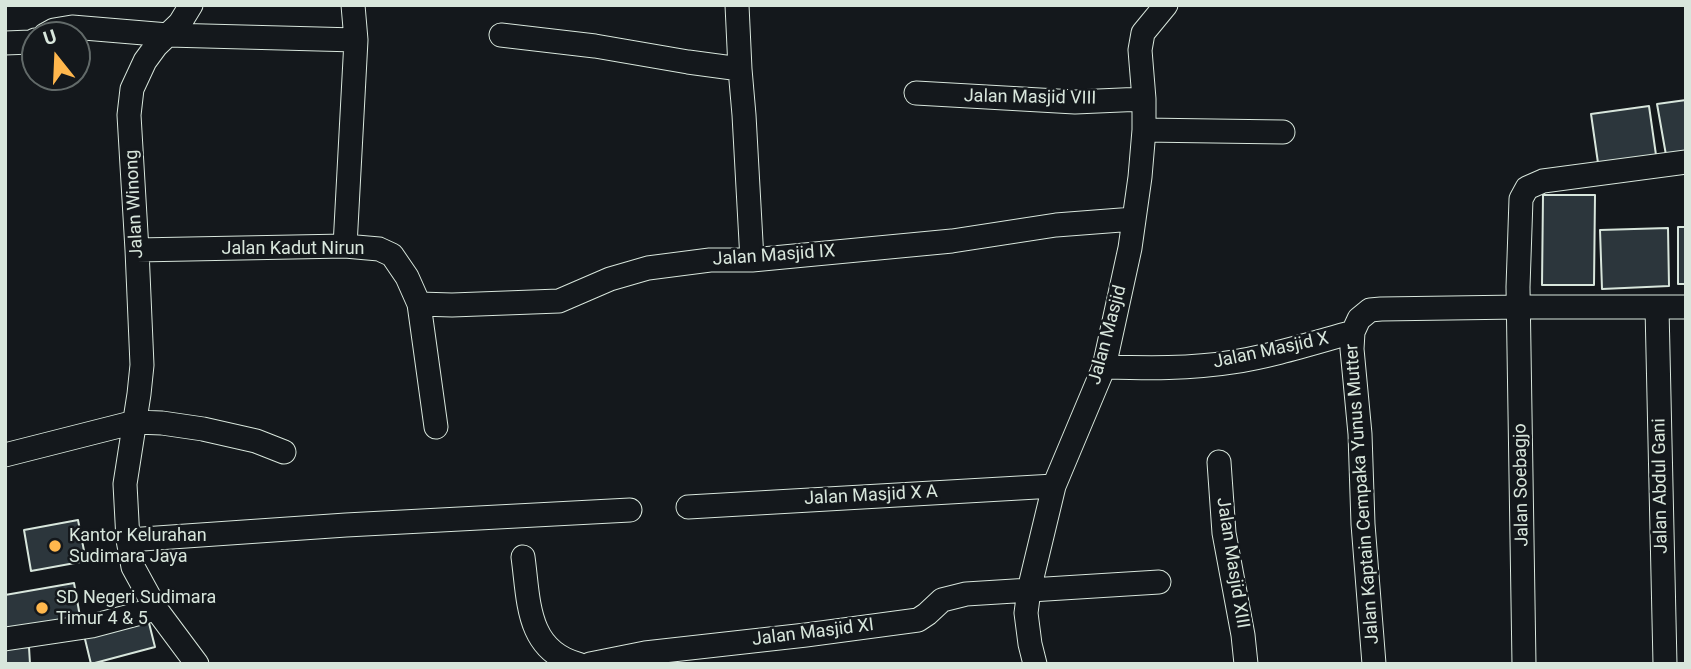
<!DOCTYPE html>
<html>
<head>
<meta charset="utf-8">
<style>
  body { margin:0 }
  #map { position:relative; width:1691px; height:669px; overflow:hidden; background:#14181c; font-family:Roboto,sans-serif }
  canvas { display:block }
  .frame { position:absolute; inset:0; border:7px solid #d8e6dc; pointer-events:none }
  .north { position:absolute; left:21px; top:21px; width:70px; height:70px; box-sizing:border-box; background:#14181c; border:2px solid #626a69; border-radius:50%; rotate:342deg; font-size:19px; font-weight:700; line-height:28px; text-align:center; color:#d8e6dc }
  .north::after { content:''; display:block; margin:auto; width:24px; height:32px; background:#ffb74d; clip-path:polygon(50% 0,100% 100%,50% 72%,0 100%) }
</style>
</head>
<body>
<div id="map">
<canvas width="1691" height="669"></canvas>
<div class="frame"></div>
<div class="north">U</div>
</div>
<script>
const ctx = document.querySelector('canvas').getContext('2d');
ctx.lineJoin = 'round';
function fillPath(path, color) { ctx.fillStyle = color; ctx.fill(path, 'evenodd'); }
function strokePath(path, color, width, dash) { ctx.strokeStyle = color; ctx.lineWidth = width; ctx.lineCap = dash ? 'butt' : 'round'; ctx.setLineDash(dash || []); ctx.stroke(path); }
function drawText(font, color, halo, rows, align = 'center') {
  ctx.font = font + ' Roboto,sans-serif'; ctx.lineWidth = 5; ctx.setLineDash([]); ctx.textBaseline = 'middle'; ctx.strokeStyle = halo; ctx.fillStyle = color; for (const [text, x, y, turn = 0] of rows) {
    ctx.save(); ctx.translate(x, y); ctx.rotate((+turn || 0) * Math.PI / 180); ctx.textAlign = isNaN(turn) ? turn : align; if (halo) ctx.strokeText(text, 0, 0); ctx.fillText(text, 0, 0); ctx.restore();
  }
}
const building = new Path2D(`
  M1686,100V152L1666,155L1657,104Z
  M1649,106L1656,155L1598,163L1591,114Z
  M1543,195H1595L1594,285H1542Z
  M1678,227H1686V284H1678Z
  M1668,228L1669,286L1602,289L1600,230Z
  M78,520L86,561L31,571L24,530Z
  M74,583L81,622L5,633V595Z
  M148,619L155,647L91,664L84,635Z
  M29,647L30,664H5V648Z`);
fillPath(building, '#2c363c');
strokePath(building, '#d8e6dc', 2);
const minor = new Path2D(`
  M191,5L180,23L156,46L145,61L132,89L129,115L137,250L142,365L139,394L125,484L128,540L133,567L156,609L197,664
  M737,5L740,69L744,115L752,260
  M45,35L54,30L72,27L168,35L356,40
  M501,35L595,46L688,62L740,69
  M5,43L31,42L35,40
  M916,93L1075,102L1144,99
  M1144,130L1283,132
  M345,246L356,40L353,5
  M137,250L345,246L379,249L392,255L407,277L419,304L436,427
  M419,304L452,305L559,301L610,279L648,268L710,260H752L952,241L1056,225L1134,219
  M1657,308L1665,664
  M1104,367C1147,368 1190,369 1233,362C1273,356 1313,343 1353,332
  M5,455L135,422L162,423L203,429L256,441L284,452
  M1219,462L1224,533L1243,635L1246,664
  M688,507L1054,486
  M128,540L346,525L630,510
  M523,557C529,600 526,650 578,664
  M5,639L92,626L156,609
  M590,664L645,653L806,635L918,620L927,614L942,600L966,594L1159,582
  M1035,664L1030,644L1026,613L1029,590L1054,486L1104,367L1130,248L1140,177L1144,130V99L1140,50L1143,33L1166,5
  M1374,664L1363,524L1360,434L1352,349L1353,332L1359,319L1370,310L1381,309L1519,307H1686
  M1524,664L1518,287L1521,199L1527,188L1543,181L1686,162`);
strokePath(minor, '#d8e6dc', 25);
strokePath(minor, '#14181c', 23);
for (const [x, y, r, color] of [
  [55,546,7,"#ffb74d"],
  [42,608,7,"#ffb74d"]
]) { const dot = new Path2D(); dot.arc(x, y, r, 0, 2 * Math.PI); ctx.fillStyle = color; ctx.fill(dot); strokePath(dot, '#14181c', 2.5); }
drawText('18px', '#d8e6dc', '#14181c', [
  ["Jalan Masjid VIII",1030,98,1],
  ["Jalan Winong",135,204,-93],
  ["Jalan Kadut Nirun",293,249],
  ["Jalan Masjid IX",774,256,-4],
  ["Jalan Masjid",1108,335,-75],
  ["Jalan Masjid X",1271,351,-12],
  ["Jalan Soebagjo",1522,485,-91],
  ["Jalan Abdul Gani",1661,486,-91],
  ["Jalan Kaptain Cempaka Yunus Mutter",1363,494,-94],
  ["Jalan Masjid X A",871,496,-3],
  ["Jalan Masjid XIII",1232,563,81],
  ["Jalan Masjid XI",813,633,-7]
]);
drawText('18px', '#d8e6dc', '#14181c', [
  ["Kantor Kelurahan",69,536],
  ["Sudimara Jaya",69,557],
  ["SD Negeri Sudimara",56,598],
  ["Timur 4 & 5",56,619]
], 'left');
</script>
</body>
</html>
